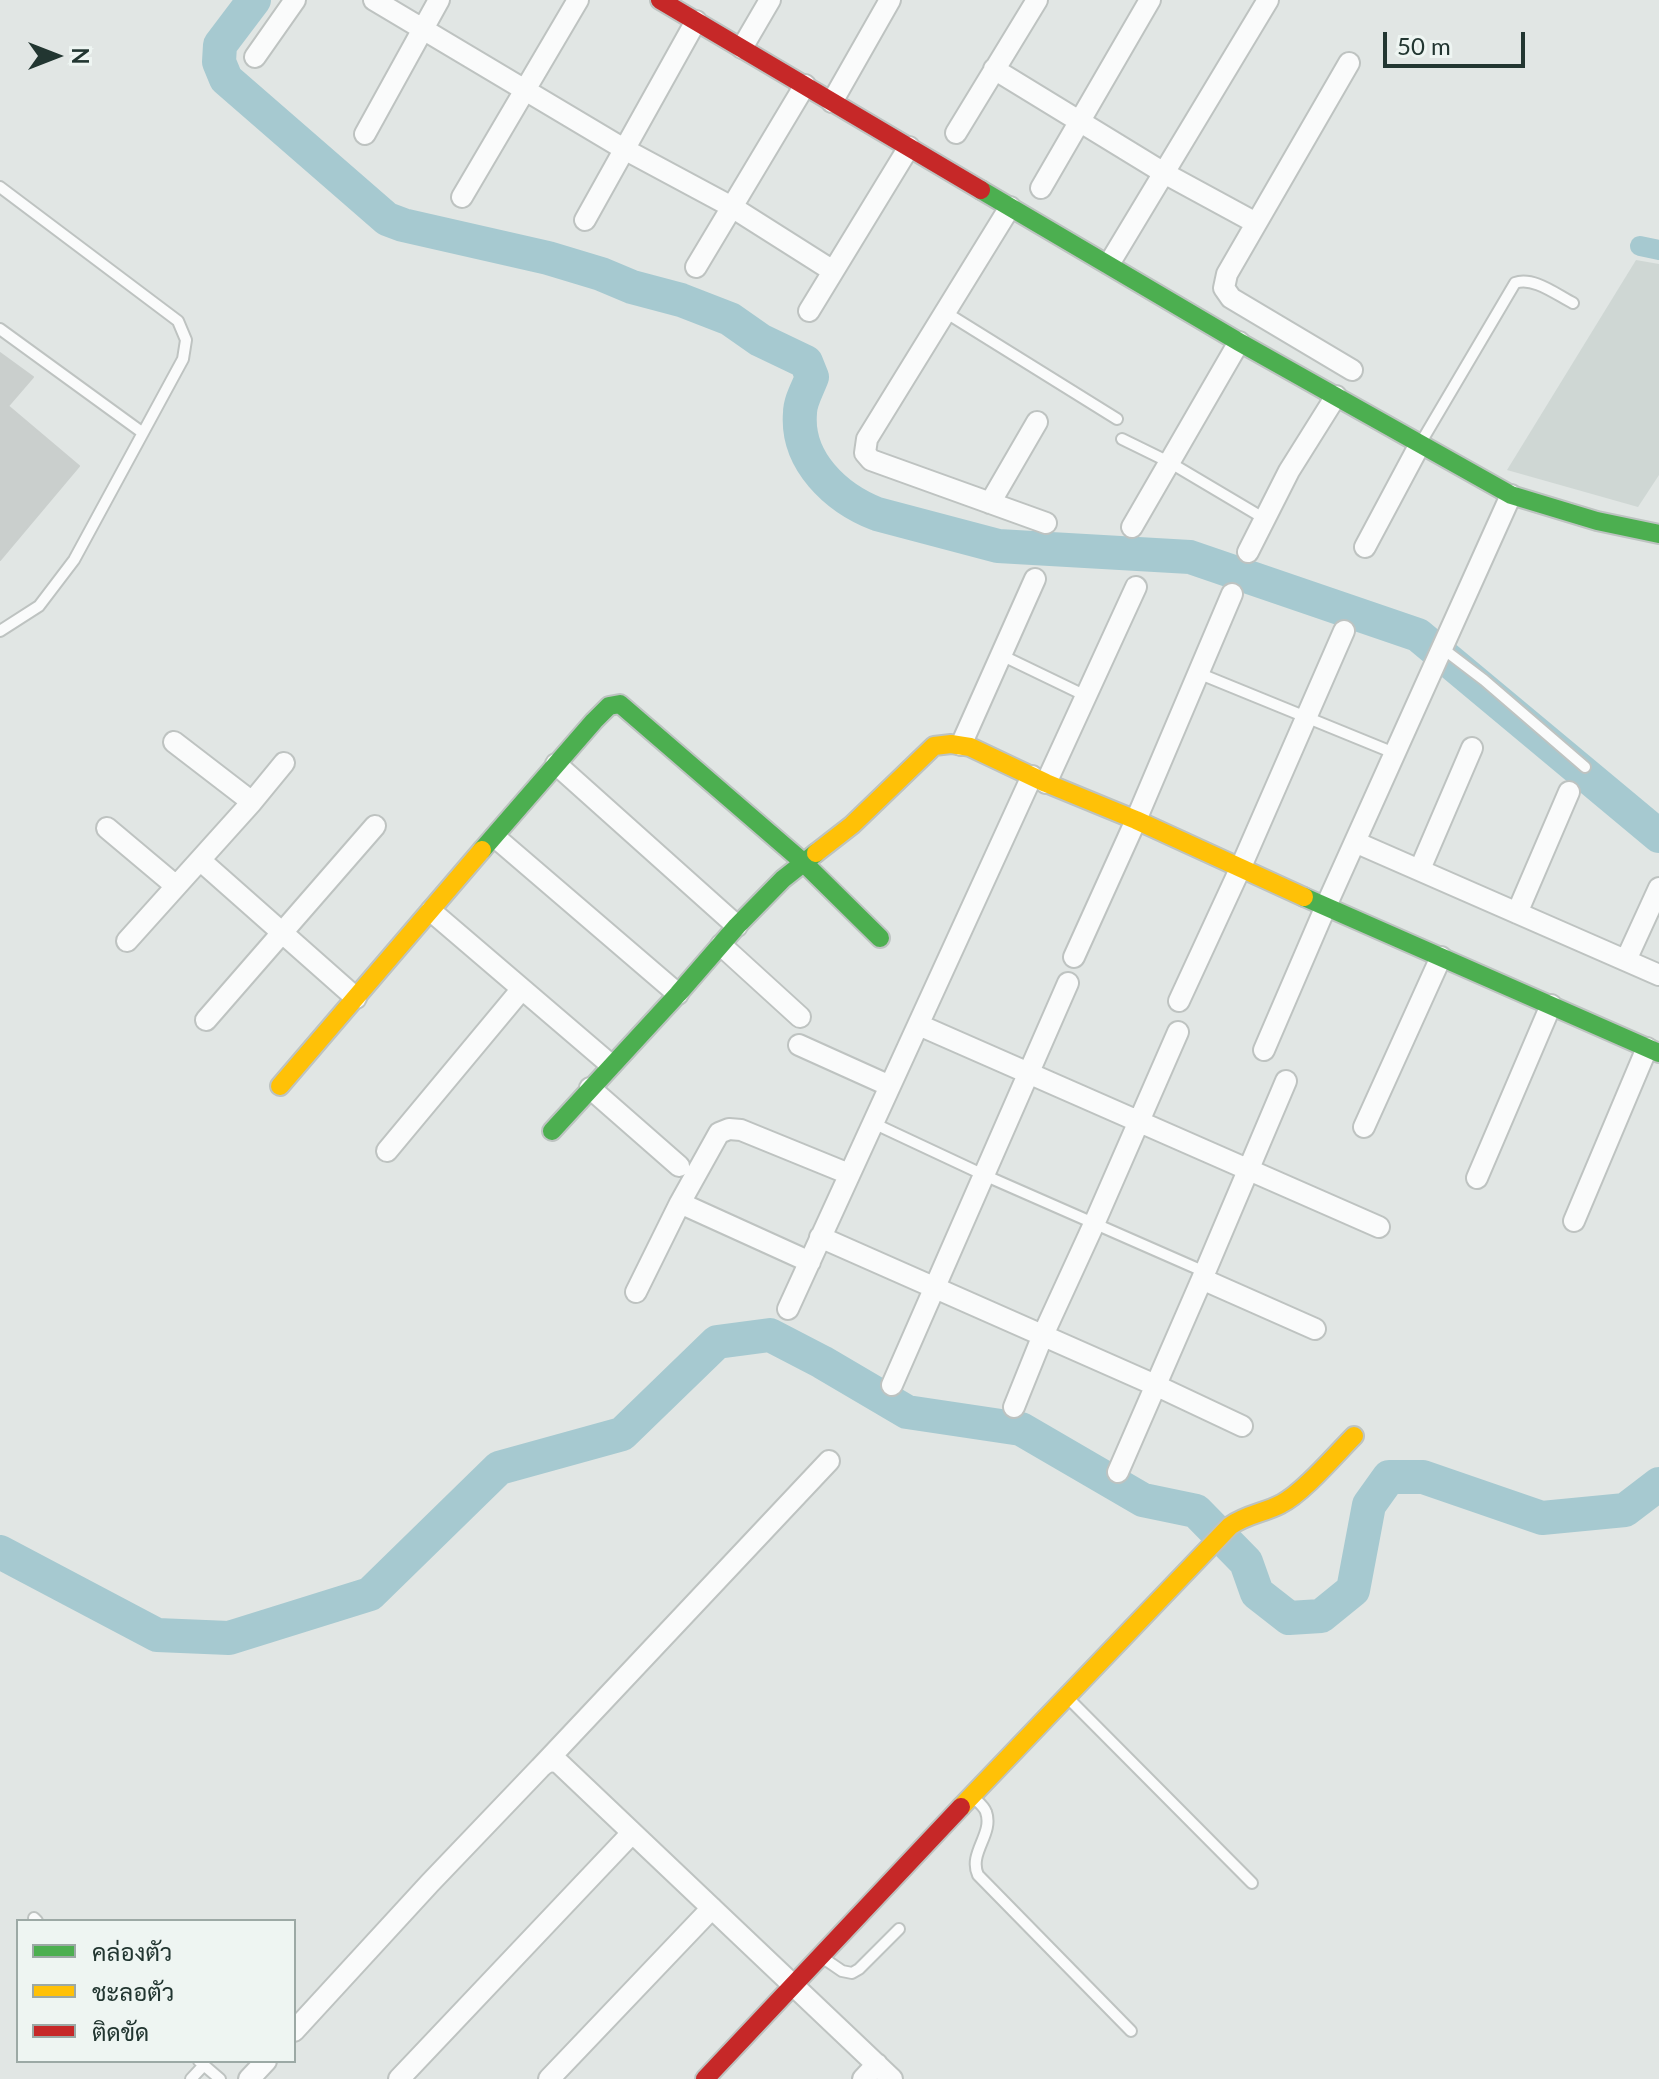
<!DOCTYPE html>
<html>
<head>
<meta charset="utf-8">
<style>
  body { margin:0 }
  #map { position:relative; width:1659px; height:2079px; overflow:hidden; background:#e1e6e4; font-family:Lato,Sarabun,sans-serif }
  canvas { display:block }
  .legend { position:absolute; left:16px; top:1919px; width:280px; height:144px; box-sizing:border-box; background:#eef5f2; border:2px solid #9ca9a5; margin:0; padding:10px 14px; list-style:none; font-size:24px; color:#223631 }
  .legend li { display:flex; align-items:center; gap:16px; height:40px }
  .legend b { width:40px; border:2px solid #9ca9a5 }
  .north { position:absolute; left:16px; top:16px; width:80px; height:80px; -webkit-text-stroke:6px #eef5f2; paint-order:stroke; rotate:90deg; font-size:22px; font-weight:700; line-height:32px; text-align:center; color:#223631 }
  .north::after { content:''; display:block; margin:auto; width:28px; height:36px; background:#223631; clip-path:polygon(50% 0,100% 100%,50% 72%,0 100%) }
  .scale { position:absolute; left:1383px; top:32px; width:142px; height:36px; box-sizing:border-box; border:4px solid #223631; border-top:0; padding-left:10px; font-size:24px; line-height:28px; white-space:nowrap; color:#223631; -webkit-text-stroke:6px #eef5f2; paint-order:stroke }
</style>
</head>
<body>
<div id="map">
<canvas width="1659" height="2079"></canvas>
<ul class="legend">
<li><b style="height:10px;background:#4caf50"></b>คล่องตัว</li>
<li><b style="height:10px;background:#ffc107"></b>ชะลอตัว</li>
<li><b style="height:10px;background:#c62828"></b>ติดขัด</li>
</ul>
<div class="north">N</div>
<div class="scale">50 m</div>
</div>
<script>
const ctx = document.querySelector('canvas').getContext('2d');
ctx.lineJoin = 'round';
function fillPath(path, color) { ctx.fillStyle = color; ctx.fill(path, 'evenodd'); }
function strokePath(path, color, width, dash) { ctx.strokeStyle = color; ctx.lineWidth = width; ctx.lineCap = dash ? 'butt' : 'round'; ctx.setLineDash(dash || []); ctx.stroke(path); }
fillPath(new Path2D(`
  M1636,260L1659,264V475L1638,507L1507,470Z`), '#cfd7d4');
strokePath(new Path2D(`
  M1640,246L1659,250`), '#a6c9d0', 20);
strokePath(new Path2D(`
  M254,0L220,45L219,62L226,79L387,219L403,225L548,258L601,274L632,287L681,300L730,319L760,340L806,362L812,377C808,388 800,401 800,413C796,461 836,498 877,514L998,546L1190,557L1418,635L1659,836
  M0,1552L157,1635L229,1638L370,1594L499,1468L622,1434L717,1342L770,1335L822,1362L907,1412L1021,1429L1143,1500L1196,1511L1246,1562L1257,1593L1289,1618L1321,1616L1353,1590L1369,1505L1389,1477H1423L1542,1518L1625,1510L1659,1484`), '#a6c9d0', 34);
const building = new Path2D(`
  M0,353L33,377L8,406L79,466L0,560Z`);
fillPath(building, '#cacfcd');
strokePath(building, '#cacfcd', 2);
const lane = new Path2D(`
  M0,187L178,321L186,340L183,359L74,560L39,606L0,631
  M945,312L1117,419
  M0,329L143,433
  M1122,439L1169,462L1265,519
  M1420,444L1515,283C1533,276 1557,295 1573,303
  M1442,648L1484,680L1585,767
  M1001,655L1086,696
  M1198,673L1394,753
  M873,1123L984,1175L1205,1272
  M1068,1698L1252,1883
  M973,1797C977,1801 984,1806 986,1812C994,1834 968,1853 978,1875L1131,2031
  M34,1918L37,1921
  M823,1958L842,1971L852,1973L859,1969L899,1929
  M199,2061L220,2079
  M191,2079L204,2065`);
const street = new Path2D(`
  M374,0L624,149L732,207L833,271
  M742,48L770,0
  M255,57L295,0
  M1349,63L1227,274L1224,288L1231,298L1352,370
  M994,69L1164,173L1256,223
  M832,102L890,0
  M956,133L1037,0
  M365,134L439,0
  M1041,188L1150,0
  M462,197L578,0
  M1010,207L867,439L865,453L871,460L1046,523
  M585,220L696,21
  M1109,264L1268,0
  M696,267L805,85
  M809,311L909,147
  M990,503L1037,422
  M1132,527L1239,342
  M1365,547L1420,444
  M1248,552L1289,471L1336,396
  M174,742L252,802
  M961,745L1035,579
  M556,764L737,926
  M1046,783L1136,587
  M107,828L176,886
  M495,837L678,994
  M1355,842L1659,975
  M200,860L356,998
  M1420,869L1472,748
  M431,911L611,1065
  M1517,913L1569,792
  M127,941L252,802L284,763
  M721,945L800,1017
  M1074,957L1136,820L1232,594
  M1626,960L1659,888
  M1179,1001L1240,869L1344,631
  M206,1020L375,826
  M919,1025L1379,1227
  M799,1045L890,1086
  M1264,1050L1326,906L1511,495
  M590,1088L679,1166
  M1364,1127L1441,957
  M387,1151L521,990
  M1477,1178L1551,1005
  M680,1203L810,1262
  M1574,1221L1647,1048
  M820,1237L1155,1385L1242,1426
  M1202,1279L1286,1081
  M636,1292L680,1203L719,1133L729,1129L741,1130L849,1174
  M788,1309L1032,776
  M892,1385L1068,983
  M1014,1407L1043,1335L1094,1224L1178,1032
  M1118,1472L1202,1279L1315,1329
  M540,1768L829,1461
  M294,2031L430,1883L540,1768C546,1762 550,1760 559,1763L892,2079
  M249,2079L266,2061
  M399,2079L632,1833
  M549,2079L712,1908
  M863,2079L877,2064`);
const fast = new Path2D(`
  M981,190L1239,342L1511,495L1597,521L1659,534
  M482,850L594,721L609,706L620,704L803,862L880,938
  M1304,897L1659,1053
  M552,1131L678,994L737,926L783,879L816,853`);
const slow = new Path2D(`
  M816,853L852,825L934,746L951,744L970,747L1046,783L1136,820L1304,897
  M280,1086L482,850
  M961,1807L1230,1526C1247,1514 1264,1513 1281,1504C1303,1493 1336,1454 1354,1436`);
const jam = new Path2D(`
  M660,0L981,190
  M705,2079L961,1807`);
strokePath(lane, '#bec3c1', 14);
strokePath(street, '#bec3c1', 24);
strokePath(fast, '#bdc3c1', 22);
strokePath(slow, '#bdc3c1', 22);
strokePath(jam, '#bdc3c1', 22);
strokePath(lane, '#fafbfb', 10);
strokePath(street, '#fafbfb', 20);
strokePath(fast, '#4caf50', 18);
strokePath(slow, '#ffc107', 18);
strokePath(jam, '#c62828', 18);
</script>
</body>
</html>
